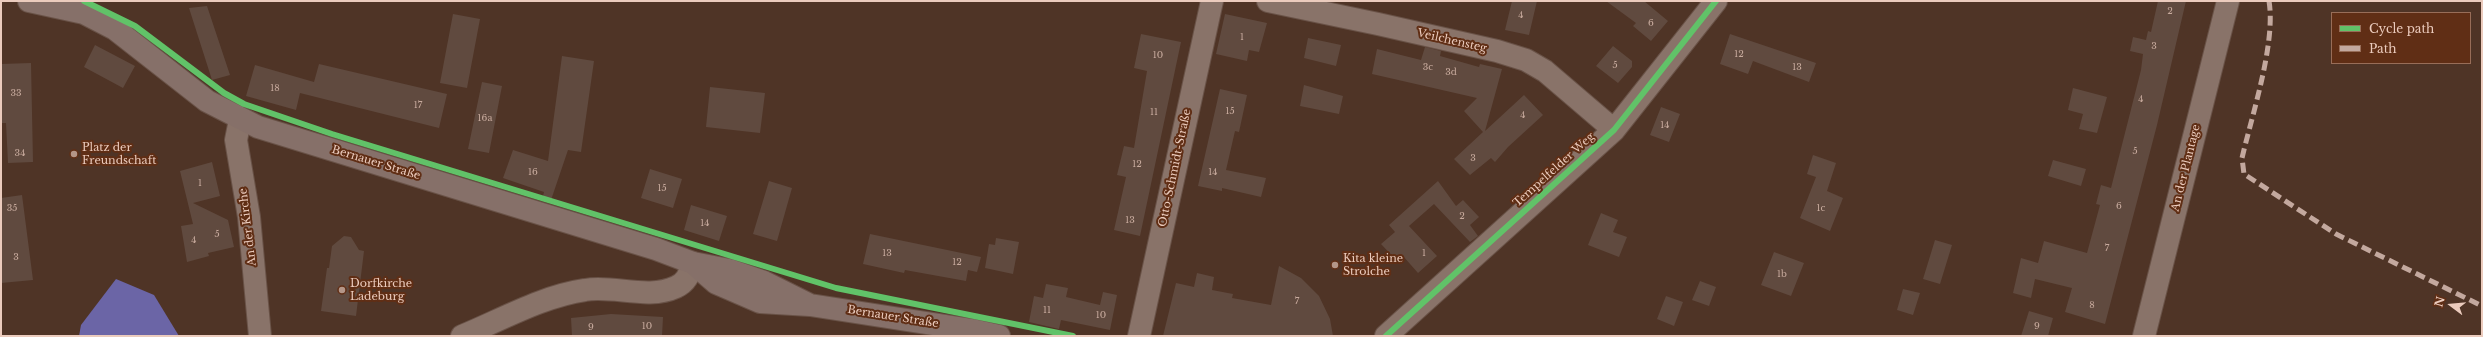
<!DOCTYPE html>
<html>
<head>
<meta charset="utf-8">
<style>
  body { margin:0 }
  #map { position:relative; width:2483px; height:337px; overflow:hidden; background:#4f3426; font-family:"Libre Baskerville",serif }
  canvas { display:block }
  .frame { position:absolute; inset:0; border:2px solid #ebcbbd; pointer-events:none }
  .legend { position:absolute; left:2331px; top:12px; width:140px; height:52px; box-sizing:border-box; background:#602e15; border:1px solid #986d58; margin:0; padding:5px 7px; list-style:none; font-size:12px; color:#ebcbbd }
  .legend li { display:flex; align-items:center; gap:8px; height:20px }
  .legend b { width:20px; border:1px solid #986d58 }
  .north { position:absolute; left:2431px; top:285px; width:40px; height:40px; -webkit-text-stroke:3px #602e15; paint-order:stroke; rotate:286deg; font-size:11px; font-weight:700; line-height:16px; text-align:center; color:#ebcbbd }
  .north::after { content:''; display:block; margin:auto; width:14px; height:18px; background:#ebcbbd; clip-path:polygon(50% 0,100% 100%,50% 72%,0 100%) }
</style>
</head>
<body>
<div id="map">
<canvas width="2483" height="337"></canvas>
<div class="frame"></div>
<ul class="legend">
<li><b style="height:5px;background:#61c268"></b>Cycle path</li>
<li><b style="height:5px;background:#c3a89e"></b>Path</li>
</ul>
<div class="north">N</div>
</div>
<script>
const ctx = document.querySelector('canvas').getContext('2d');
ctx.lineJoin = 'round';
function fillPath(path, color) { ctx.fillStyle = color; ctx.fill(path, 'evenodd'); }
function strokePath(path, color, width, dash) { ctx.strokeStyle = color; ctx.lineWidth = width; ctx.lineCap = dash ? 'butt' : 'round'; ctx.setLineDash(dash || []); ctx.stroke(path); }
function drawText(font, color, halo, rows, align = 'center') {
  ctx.font = font + ' "Libre Baskerville",serif'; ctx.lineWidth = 4; ctx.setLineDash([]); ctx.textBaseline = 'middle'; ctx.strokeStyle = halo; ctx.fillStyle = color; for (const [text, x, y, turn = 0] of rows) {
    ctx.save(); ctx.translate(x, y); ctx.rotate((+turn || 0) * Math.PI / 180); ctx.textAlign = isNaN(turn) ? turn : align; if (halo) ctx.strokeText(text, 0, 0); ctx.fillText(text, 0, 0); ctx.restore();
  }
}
fillPath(new Path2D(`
  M116,279L154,295L179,336H79L81,325Z`), '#6b65a6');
fillPath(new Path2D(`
  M1512,1H1537L1529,35L1505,30Z
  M1606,1H1644L1668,21L1651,41L1633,26L1636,23Z
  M2158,1H2186L2157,125L2105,324L2065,312L2072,288L2035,279L2031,298L2013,293L2021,258L2038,263L2044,241L2087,253L2100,205L2096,204L2101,185L2111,188L2141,70L2143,54L2130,51L2133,37L2146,40L2148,31L2151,32Z
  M207,6L230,75L212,80L189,8Z
  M453,14L480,19L467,88L440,83Z
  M1225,14L1267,23L1259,52L1249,50L1247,61L1216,54Z
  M1141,34L1181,42L1140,236L1114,230L1126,177L1117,175L1124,146L1134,148L1147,71L1134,68Z
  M1730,34L1816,63L1809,82L1753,61L1748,74L1720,64Z
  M1308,38L1341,45L1336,66L1304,58Z
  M95,45L135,66L123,88L84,67Z
  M1613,46L1632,61V67L1618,83L1596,66Z
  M1425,47L1441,51L1440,56L1479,67L1480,64L1502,69L1485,131L1524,95L1543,115L1508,147L1495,162L1491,158L1470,175L1454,159L1483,132L1464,111L1477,98L1372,74L1377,49L1421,60Z
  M562,56L594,61L581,152L568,150L550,203L542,201L544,192L503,178L513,150L548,161Z
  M31,63L33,162L8,163L6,123H1V64Z
  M319,64L447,94L439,128L300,93L296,110L246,96L255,65L314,82Z
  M482,82L502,86L489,153L468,149Z
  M1304,85L1343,96L1339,114L1300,106Z
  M710,87L765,93L760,133L706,127Z
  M2073,88L2107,97L2097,133L2079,129L2083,114L2068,110Z
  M1220,89L1247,95L1239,132L1235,131L1226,170L1266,178L1261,197L1222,188V191L1198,186Z
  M1661,107L1680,114L1669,142L1650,135Z
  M1813,155L1836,163L1827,191L1843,198L1830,231L1800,218L1816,177L1807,174Z
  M2053,160L2086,169L2081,186L2048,176Z
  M212,162L220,196L193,203L228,220L234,247L208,253L209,256L187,262L181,226L193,224L180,171Z
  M650,169L682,179L673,208L641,198Z
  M769,181L792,188L777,241L753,234Z
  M1438,181L1456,206L1463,200L1479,217L1470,225L1478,236L1470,242L1434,204L1409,226L1437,256L1418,273L1403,256L1397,261L1381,244L1395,232L1389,225Z
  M22,195L33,280L1,283V198Z
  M691,205L727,216L719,241L684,230Z
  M1601,213L1618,220L1613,232L1627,237L1619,257L1588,245Z
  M870,234L981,257L977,272L968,270L966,281L905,270L904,273L863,264Z
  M344,236L351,237L359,250L364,251L356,316L321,311L327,268H329L332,246Z
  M996,238L1019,242L1013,274L985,268L989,244L995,245Z
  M1935,240L1952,245L1940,284L1923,279Z
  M1774,252L1804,263L1791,296L1761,285Z
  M1279,266L1301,278L1319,296L1330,319L1333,336H1163L1176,283L1194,287L1197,273L1214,277L1212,290L1233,294L1232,298L1271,305Z
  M1700,281L1716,287L1709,306L1692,300Z
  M1046,284L1068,288L1066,297L1100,305L1103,292L1117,295L1110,330L1061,320L1059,329L1029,322L1034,296L1043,298Z
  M1903,289L1920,293L1913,315L1897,310Z
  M1666,296L1683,302L1674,326L1657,319Z
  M2029,311L2053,318L2048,336H2021Z
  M611,314L663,317L662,336H572L571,318Z`), '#604a3f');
const minor = new Path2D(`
  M1268,1L1378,24L1497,51L1526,60L1545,71L1614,130
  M240,120L236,140L249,217L260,336
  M462,336C501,320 543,296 585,290C614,285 648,300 676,287C687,282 689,274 693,263
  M1139,336L1212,1
  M1386,336L1614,130L1716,1
  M2144,336L2228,1`);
const major = new Path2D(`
  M29,1L84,13L115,29L207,101L258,127L656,249L693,263L729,270L764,282L810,305
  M694,264L716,283L760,302L810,305L972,330L999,336`);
strokePath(minor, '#695247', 24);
strokePath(major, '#695247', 24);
strokePath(minor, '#897369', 22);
strokePath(major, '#867069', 22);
strokePath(new Path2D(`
  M2269,1C2276,43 2252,115 2242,158L2244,174L2336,234L2482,306`), '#c3a89e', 5, [10, 5]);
strokePath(new Path2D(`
  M84,1L135,26L224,93L244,104L332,134L836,288L1073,336
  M1386,336L1614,130L1716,1`), '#61c268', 6);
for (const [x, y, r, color] of [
  [74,154,4,"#b49688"],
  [1335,265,4,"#b49688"],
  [342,290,4,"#b49688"]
]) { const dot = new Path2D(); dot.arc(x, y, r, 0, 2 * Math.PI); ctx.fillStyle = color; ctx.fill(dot); strokePath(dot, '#602e15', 1.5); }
drawText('9px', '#c8ab9e', null, [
  ["2",2170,11],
  ["4",1521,15],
  ["6",1651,23],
  ["1",1242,37],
  ["3",2154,46],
  ["12",1739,54],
  ["10",1158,55],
  ["5",1615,65],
  ["3c",1428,67],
  ["13",1797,67],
  ["3d",1451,72],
  ["18",275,88],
  ["33",16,93],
  ["4",2141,99],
  ["17",418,105],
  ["15",1230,111],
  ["11",1154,112],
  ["4",1523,115],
  ["16a",485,118],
  ["14",1665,125],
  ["5",2135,151],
  ["34",20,153],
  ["3",1473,158],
  ["12",1137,164],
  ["16",533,172],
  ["14",1213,172],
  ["1",200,183],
  ["15",662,188],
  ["6",2119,206],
  ["35",12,208],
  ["1c",1821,208],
  ["2",1462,216],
  ["13",1130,220],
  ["14",705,223],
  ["5",217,234],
  ["4",194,240],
  ["7",2107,248],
  ["13",887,253],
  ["1",1424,253],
  ["3",16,257],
  ["12",957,262],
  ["1b",1782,274],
  ["7",1297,301],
  ["8",2092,305],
  ["11",1047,310],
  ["10",1101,315],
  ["10",647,326],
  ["9",2037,326],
  ["9",591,327]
]);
drawText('11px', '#ebcbbd', '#602e15', [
  ["Veilchensteg",1452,41,13],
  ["Bernauer Straße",376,163,17],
  ["Otto-Schmidt-Straße",1175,168,-78],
  ["An der Plantage",2186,168,-76],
  ["Tempelfelder Weg",1554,170,-42],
  ["An der Kirche",248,227,-97],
  ["Bernauer Straße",893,317,9]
]);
drawText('11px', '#ebcbbd', '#602e15', [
  ["Platz der",82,148],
  ["Freundschaft",82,161],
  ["Kita kleine",1343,259],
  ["Strolche",1343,272],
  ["Dorfkirche",350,284],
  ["Ladeburg",350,297]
], 'left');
</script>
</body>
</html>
